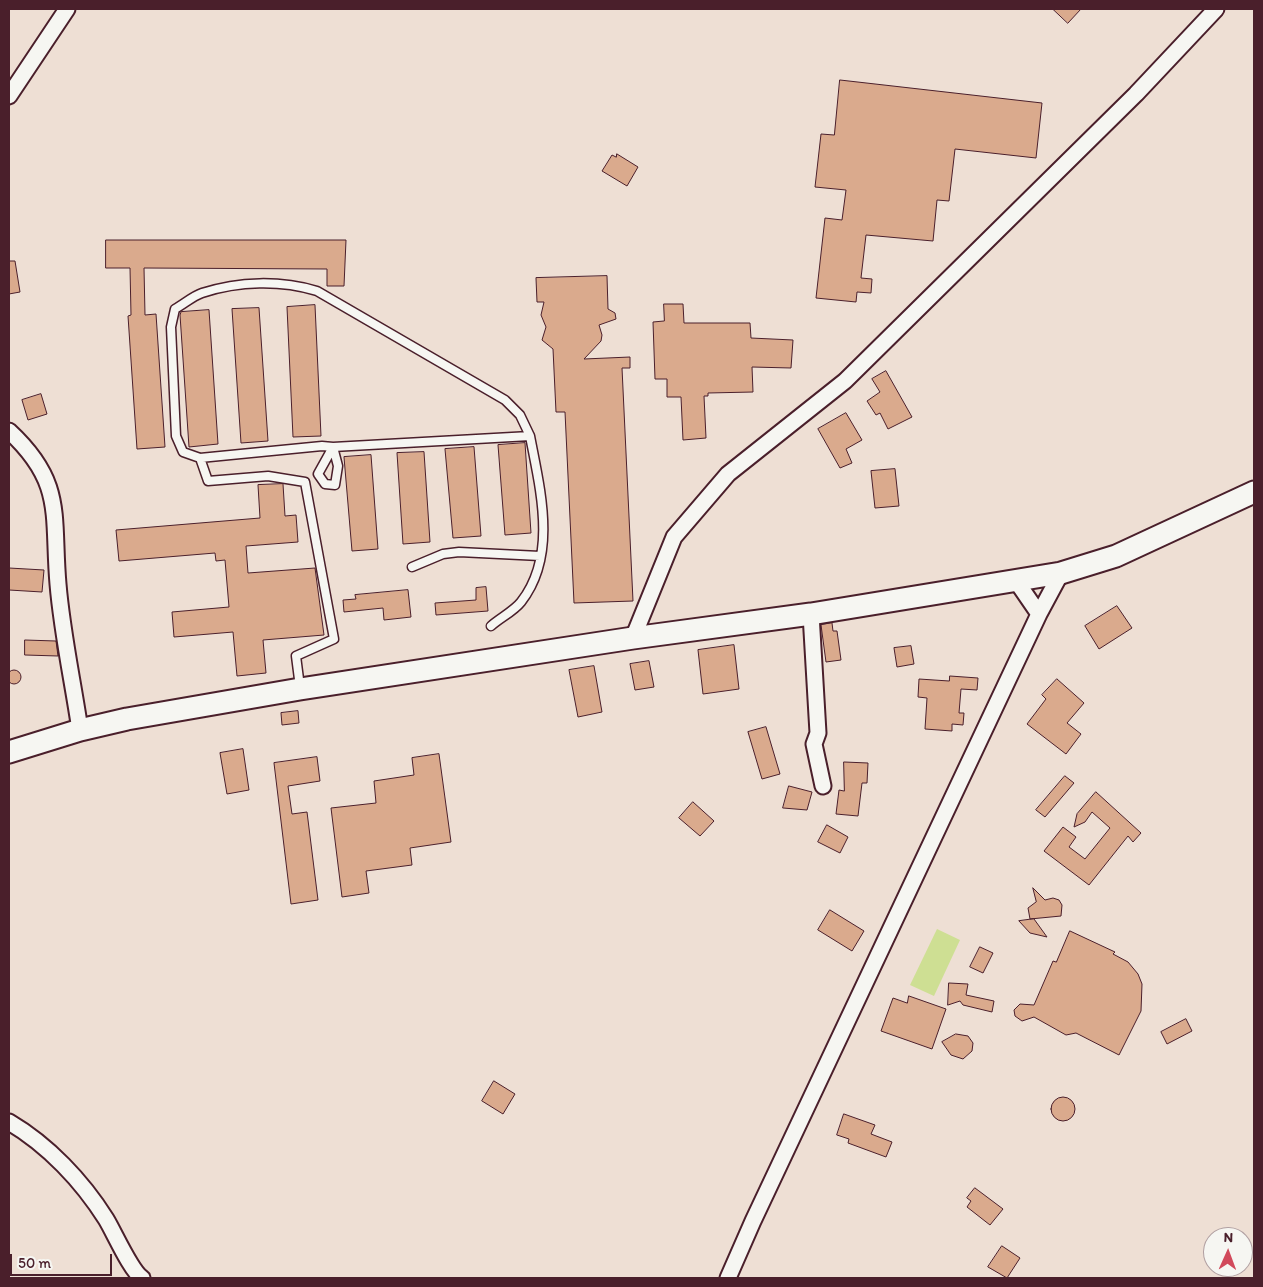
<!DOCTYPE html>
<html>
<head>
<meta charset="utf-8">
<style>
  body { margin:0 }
  #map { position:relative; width:1263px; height:1287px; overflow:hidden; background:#eedfd4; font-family:Itim,sans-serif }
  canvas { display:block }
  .frame { position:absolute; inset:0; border:10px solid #4a1f2b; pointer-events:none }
  .north { position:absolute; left:1203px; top:1227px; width:50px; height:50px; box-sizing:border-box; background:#f6f6f2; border:1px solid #b1a0a2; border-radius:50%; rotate:2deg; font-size:14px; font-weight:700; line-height:20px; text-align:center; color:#4a1f2b }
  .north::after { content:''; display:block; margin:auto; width:18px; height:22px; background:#d1495b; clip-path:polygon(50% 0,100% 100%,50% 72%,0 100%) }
  .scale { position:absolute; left:10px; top:1254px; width:102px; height:22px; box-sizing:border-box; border:2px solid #4a1f2b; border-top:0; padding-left:6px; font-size:15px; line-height:18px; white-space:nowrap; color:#4a1f2b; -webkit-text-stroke:4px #f6f6f2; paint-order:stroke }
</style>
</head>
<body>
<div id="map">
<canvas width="1263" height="1287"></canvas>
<div class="frame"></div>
<div class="north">N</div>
<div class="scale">50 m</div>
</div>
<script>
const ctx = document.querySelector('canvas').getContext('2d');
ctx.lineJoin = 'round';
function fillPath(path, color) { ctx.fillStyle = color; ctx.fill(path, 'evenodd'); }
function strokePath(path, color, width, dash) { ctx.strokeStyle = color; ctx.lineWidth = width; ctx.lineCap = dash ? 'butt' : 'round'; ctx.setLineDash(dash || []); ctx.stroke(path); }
fillPath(new Path2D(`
  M937,929L960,940L934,996L910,985Z`), '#cedf93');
const building = new Path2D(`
  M1053,9H1081L1068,23Z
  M840,80L1042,103L1036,158L955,149L949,201L937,200L933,241L866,235L861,278L872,279L871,293L857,292L856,302L816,298L825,218L842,220L846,190L815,187L821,134L834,135Z
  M617,154L638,167L627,186L602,171L612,155L616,157Z
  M106,240H346L344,286H327V269L144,268L145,315L156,314L165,447L137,449L128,316L131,315L130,268H106Z
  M9,261H15L20,292L9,294Z
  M607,276L608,309L615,313L616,319L599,325L602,335L601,341L584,359L630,357V368H622L633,601L574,603L565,412H556L553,349L542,340L546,327L541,315L544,302H537L536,278Z
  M664,304H683L684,323H750L751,338L793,340L791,368L752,367L753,392L708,393V396H704L706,438L683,440L681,397H667V379H655L653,322L664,321Z
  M315,305L321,436L293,437L287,307Z
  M259,308L268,441L241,443L232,309Z
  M209,310L218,444L189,447L180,315L181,312Z
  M886,371L912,417L888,429L880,413L876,415L867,401L880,392L872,379Z
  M41,394L47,414L28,420L22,400Z
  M846,413L862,440L846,449L852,463L840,468L818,429Z
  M525,443L531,533L505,535L498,445Z
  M474,447L481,536L453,538L445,449Z
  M424,452L430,542L403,544L397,453Z
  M371,455L378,549L352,551L344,457Z
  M895,469L899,506L875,508L871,471Z
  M283,484L285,516L296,515L298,542L246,546L248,573L315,568L324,635L263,640L266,673L237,676L233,632L174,637L172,612L229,607L225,560L216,561L215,553L119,561L116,530L260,518L258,485Z
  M9,568L44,570L42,592L9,590Z
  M486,587L488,611L436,615L435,603L476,600V588Z
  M408,590L411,617L384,620L383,608L344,612L343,600L356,599L355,595Z
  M1117,606L1132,628L1099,649L1085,626Z
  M832,623L833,631H837L841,660L826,662L821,625Z
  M25,640L56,641L58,656L25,655Z
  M734,645L739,689L703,694L698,650Z
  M911,646L914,664L897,667L894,648Z
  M649,661L654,687L635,690L630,664Z
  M594,666L602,712L578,717L569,670Z
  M7 677a7 7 0 1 1 14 0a7 7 0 1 1-14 0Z
  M950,676L978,678L977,690L961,689L959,713H964L963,725L952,724V731L925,729L927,698L918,697L919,679L949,681Z
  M1057,679L1084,703L1067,723L1081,734L1066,754L1027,724L1046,699L1042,695Z
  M298,711L299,723L282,725L281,713Z
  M766,727L780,774L762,779L748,732Z
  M243,749L249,790L227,794L220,753Z
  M439,754L451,842L410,848L412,865L366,871L369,893L342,897L331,808L376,803L374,781L414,775L412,758Z
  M317,757L320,781L288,786L292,814L307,812L318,900L291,904L274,763Z
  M844,762L868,763L867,783H862L858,816L836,814L839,790L844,791Z
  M1065,776L1074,783L1045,817L1036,810Z
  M789,786L812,792L807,810L783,808Z
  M1096,792L1141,833L1133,842L1128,836L1089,885L1044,851L1063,827L1076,837L1069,847L1085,859L1110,828L1092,812L1085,822L1074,827L1077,814Z
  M693,802L714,821L700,836L679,818Z
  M827,825L848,837L840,853L818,842Z
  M1033,888L1045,900L1053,898L1059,900L1062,905L1061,916L1030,919L1028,908L1036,902Z
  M830,910L864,931L852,951L818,930Z
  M1034,919L1047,937L1030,933L1019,921Z
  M1070,931L1115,952L1113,954L1128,962L1138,974L1142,984L1141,1011L1119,1055L1076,1033L1066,1035L1034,1017L1022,1021L1015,1016L1014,1010L1020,1004L1034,1005L1053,961L1056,962Z
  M980,947L993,953L983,973L970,967Z
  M949,983L968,984L966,995L994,1001L992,1012L963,1005L960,1001L948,1005Z
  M909,996L946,1009L932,1049L881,1031L893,998L907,1003Z
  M1186,1019L1192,1031L1167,1044L1161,1032Z
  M956,1034L968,1036L973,1043L972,1051L963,1059L951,1055L942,1042Z
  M494,1081L515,1094L503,1114L482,1101Z
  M1051 1109a12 12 0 1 1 24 0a12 12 0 1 1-24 0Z
  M844,1114L875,1125L871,1134L892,1142L886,1157L848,1143L849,1139L837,1135Z
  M975,1188L1003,1209L990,1225L967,1207L971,1201L967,1198Z
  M1002,1246L1020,1258L1007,1278L988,1267Z`);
fillPath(building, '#daaa8d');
strokePath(building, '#4a1f2b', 1);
const service = new Path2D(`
  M200,458L208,481L268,476L305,482L334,639L296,656L300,687
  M412,567L443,554L459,552L540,556
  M491,626C500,618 514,611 521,602C558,555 540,489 530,436L333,447L318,474L325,484L335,485L338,466L333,447L322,446L200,458L183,452L176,436L171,327L175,309C184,304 193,296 202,293C239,281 280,280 317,291L505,400L520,415L530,436`);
const minor = new Path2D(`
  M9,96L67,9
  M9,431C65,483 52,515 58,584C62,633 73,682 80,730
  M1017,582L1039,614
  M811,614L818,733L814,744L823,786
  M633,638L674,537L728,474L845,381L1136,94L1216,9
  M9,1122C48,1145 82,1181 106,1219C114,1232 131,1271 142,1278
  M728,1278L753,1221L1039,614L1061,573`);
const secondary = new Path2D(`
  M9,752L80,730L127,719L300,689L633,638L811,614L1061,573L1116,556L1254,492`);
strokePath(service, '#4a1f2b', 11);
strokePath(minor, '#4a1f2b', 19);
strokePath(secondary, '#4a1f2b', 25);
strokePath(service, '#f6f6f2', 8);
strokePath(minor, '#f6f6f2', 15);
strokePath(secondary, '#f6f6f2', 21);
</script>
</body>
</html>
